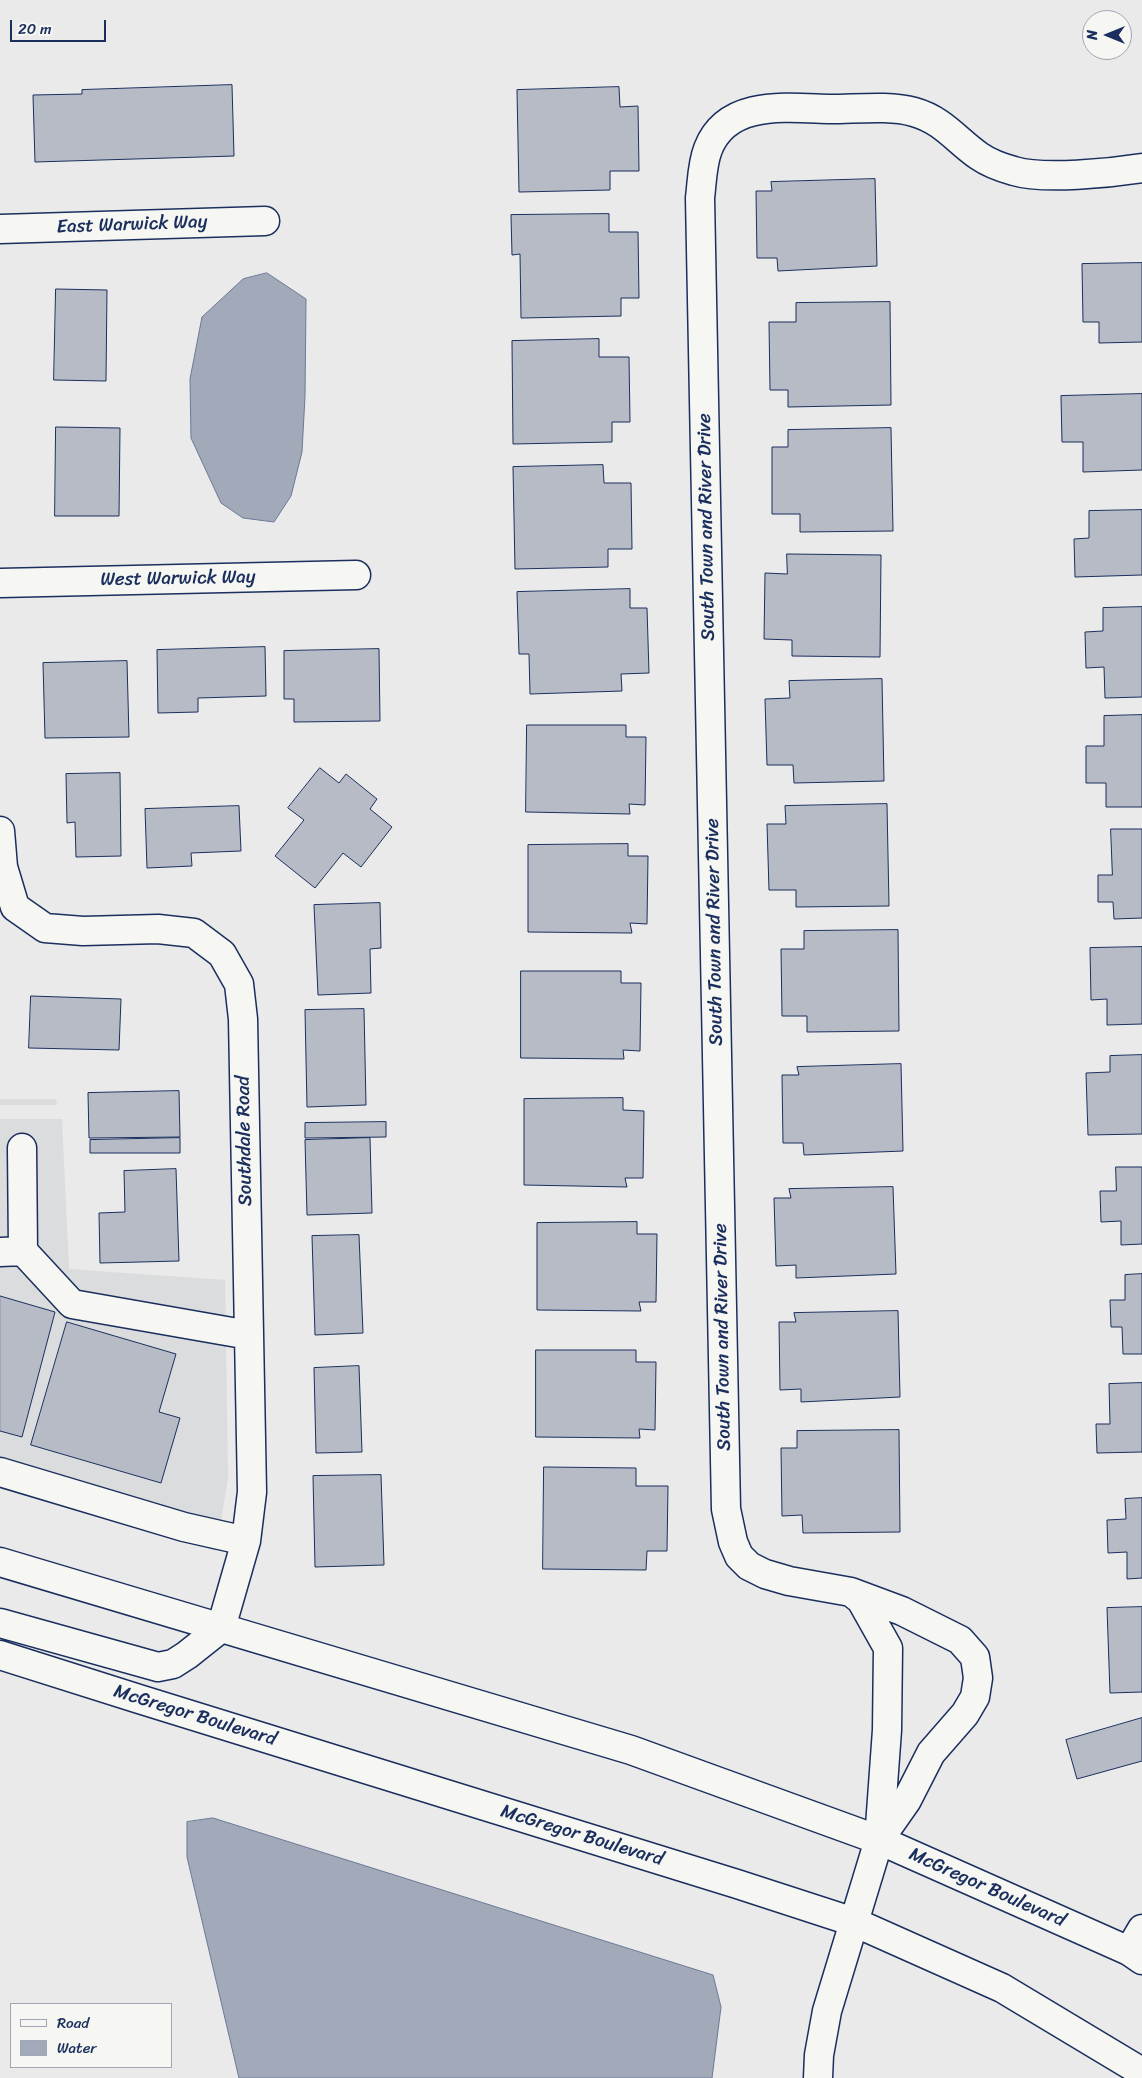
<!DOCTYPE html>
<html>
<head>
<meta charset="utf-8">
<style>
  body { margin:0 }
  #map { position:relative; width:1142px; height:2078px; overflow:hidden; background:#e9eae9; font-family:Sriracha,sans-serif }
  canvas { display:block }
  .legend { position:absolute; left:10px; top:2003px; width:162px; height:65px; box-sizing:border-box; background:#f6f6f2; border:1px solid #9ea6b7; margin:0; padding:6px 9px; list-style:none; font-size:15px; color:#1b2f5e }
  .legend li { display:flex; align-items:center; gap:10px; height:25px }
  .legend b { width:25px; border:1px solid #9ea6b7 }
  .north { position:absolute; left:1082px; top:10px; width:50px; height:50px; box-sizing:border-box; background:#f6f6f2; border:1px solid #9ea6b7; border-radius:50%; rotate:270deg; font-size:14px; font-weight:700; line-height:20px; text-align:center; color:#1b2f5e }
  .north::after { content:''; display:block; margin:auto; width:18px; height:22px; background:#1b2f5e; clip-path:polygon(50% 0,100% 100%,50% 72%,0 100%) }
  .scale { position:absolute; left:10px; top:20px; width:96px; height:22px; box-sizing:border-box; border:2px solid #1b2f5e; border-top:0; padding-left:6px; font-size:15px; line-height:18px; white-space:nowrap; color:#1b2f5e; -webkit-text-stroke:4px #f6f6f2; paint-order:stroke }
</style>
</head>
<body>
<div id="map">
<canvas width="1142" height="2078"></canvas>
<ul class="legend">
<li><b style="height:6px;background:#f6f6f2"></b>Road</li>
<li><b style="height:14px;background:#a2aaba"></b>Water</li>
</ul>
<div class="north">N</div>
<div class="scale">20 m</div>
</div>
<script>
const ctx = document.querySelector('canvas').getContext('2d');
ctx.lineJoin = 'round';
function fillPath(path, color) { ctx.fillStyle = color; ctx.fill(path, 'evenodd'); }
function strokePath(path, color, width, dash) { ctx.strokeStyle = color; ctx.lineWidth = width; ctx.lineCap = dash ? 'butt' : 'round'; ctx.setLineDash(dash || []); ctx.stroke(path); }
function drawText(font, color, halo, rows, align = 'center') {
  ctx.font = font + ' Sriracha,sans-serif'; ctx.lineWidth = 4.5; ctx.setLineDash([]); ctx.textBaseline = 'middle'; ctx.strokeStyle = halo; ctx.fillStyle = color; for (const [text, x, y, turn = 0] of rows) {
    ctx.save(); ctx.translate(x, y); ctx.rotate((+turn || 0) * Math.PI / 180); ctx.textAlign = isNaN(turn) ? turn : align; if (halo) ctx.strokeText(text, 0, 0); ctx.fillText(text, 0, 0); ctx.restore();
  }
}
fillPath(new Path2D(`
  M0,1099H56L57,1105H0Z
  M0,1119H62L69,1269L225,1280L228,1478L216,1551L0,1486Z`), '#dadcde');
const water = new Path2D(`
  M267,273L306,299L305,396L302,452L291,496L274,522L243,518L221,503L191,438L190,379L202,317L243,279Z
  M213,1818L713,1975L721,2007L712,2078H239L187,1857V1822Z`);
fillPath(water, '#a2aaba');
strokePath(water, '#6c7995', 1);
const building = new Path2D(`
  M232,85L234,156L35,162L33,95L82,94V90Z
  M619,87L620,107L638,106L639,171H610V190L519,192L517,90Z
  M875,179L877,266L778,271L777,258H757L756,191H772L771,182Z
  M609,214V232H638L639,298H621V316L521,318L520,254L512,255L511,215Z
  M1142,263V342L1099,343V322H1083L1082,264Z
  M56,289L107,290L106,381L54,380Z
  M890,302L891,405L788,407V390H770L769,322H796V303Z
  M599,339V357H629L630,422H612V442L513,444L512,341Z
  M1142,394V470L1083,472V442H1062L1061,396Z
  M56,427L120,428L119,516H55Z
  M891,428L893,531L800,532V514H772V447H788V430Z
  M603,465L604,483H631L632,549H608V567L515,569L513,467Z
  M1142,510V575L1075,577L1074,539L1089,538V511Z
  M787,554L881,555L880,657L792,656V640L764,639L765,573L787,574Z
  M630,589V608H647L649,673L621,674L622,691L530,694L529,654H519L517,592Z
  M1142,607V697L1105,698L1104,667L1086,668L1085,632L1103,631V608Z
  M265,647L266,696L198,698V712L158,713L157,650Z
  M379,649L380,721L294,722V699H284V651Z
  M127,661L129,737L45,738L43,663Z
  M882,679L884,781L794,783L793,765H767L765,699L790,698L789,681Z
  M1142,715V807H1106V783H1086V746H1104V716Z
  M527,725H626V737H646L645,805L629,804L630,814L526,812Z
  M320,768L339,783L346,774L377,799L370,809L392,827L361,867L343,853L315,888L275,856L304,820L288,808Z
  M120,773L121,856L76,857L75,822L67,823L66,774Z
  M887,804L889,906L796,907V890H769L767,824H786L785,806Z
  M239,806L241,851L191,853L192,866L147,868L145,809Z
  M1111,829H1142V918L1114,919L1113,902H1098V875H1112Z
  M628,844V856H648L647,924L630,923L632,933L528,932V845Z
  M380,903L381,948L370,949L371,993L318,995L314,905Z
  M898,930L899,1031L807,1032V1016H782L781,949H804V931Z
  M1142,947V1024L1107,1025V999L1091,1000L1090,948Z
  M521,971H621V983H641L640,1051L623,1050L624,1059L521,1058Z
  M31,996L121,999L119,1050L29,1048Z
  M364,1009L366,1105L307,1107L305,1010Z
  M1142,1055V1134L1088,1135L1086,1073L1110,1072V1056Z
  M901,1064L903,1151L804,1155L803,1143H783L782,1075H799L797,1067Z
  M179,1091L180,1137L89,1138L88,1093Z
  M623,1098V1110L644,1111L643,1178H625L627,1187L524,1185V1099Z
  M386,1122V1137L305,1138V1123Z
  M180,1138V1153H90V1140Z
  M370,1138L372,1213L307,1215L305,1140Z
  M1116,1167H1142V1244L1121,1245V1221L1101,1222L1100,1191H1116Z
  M176,1169L179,1261L100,1263L99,1213L125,1212L124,1171Z
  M893,1187L896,1274L796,1278V1265L776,1266L774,1198H791L789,1189Z
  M637,1222V1234H657L656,1302H639L641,1311L537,1310V1223Z
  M359,1235L363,1333L315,1335L312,1236Z
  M1142,1274V1354H1123L1122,1327H1111L1110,1300H1125V1275Z
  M0,1296L55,1312L22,1437L0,1431Z
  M898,1311L900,1397L801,1402V1389L780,1390L779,1322H796L794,1313Z
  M67,1322L176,1354L159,1412L180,1418L161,1483L31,1445Z
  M536,1350H636V1362H656L655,1430L639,1429L640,1438L536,1437Z
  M359,1366L362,1452L316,1453L314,1368Z
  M1142,1383V1452L1097,1453L1096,1424H1110L1109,1384Z
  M899,1430L900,1532L803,1533L802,1515L782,1516L781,1448H797V1431Z
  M544,1467L636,1468V1486H668L667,1551H647L646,1570L543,1569Z
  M381,1475L384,1565L315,1567L313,1476Z
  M1142,1498V1578L1127,1579V1552L1108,1553L1107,1520L1126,1519L1125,1499Z
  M1142,1607V1692L1110,1693L1107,1608Z
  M1142,1718V1761L1077,1779L1066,1740Z`);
fillPath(building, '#b6bbc6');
strokePath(building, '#1b2f5e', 1);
const minor = new Path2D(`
  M0,229L265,221
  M0,583L356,575
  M0,831L3,867L15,907L45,928L83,931L158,929L194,933L222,954L239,984L243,1019L252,1492L246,1541L221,1628
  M22,1148L23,1251
  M0,1252L23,1251L72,1304L249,1335
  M0,1472L184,1527L246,1541
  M851,1592L902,1611L960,1640L975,1657L978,1678L975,1697L965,1714L931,1753L907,1800L879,1840
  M1129,1951L1142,1929
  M818,2078L819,2055L827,2011L879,1840L887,1730L888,1648L861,1600L851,1592L789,1581L765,1574L749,1566L739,1556L733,1542L726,1509L700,198C702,182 702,164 708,149C727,99 788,108 831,109C856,109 890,105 914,112C943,120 957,141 979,156C989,163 1003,168 1014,171C1044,180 1110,173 1142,168`);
const major = new Path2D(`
  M0,1562L631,1750L879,1840L1129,1951L1142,1960
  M0,1623L158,1667L173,1664L187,1655L221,1628
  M0,1655L139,1699L737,1884L854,1922L1002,1988L1142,2072`);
strokePath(minor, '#1b2f5e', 31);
strokePath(major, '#1b2f5e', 31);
strokePath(minor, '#f6f6f2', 28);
strokePath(major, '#f6f6f2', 28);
drawText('19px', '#1b2f5e', '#f6f6f2', [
  ["East Warwick Way",132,225,-2],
  ["South Town and River Drive",707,527,-91],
  ["West Warwick Way",178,579,-1],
  ["South Town and River Drive",715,932,-91],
  ["Southdale Road",245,1141,-91],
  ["South Town and River Drive",723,1337,-91],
  ["McGregor Boulevard",195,1716,17],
  ["McGregor Boulevard",582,1836,17],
  ["McGregor Boulevard",987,1888,24]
]);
</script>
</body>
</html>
